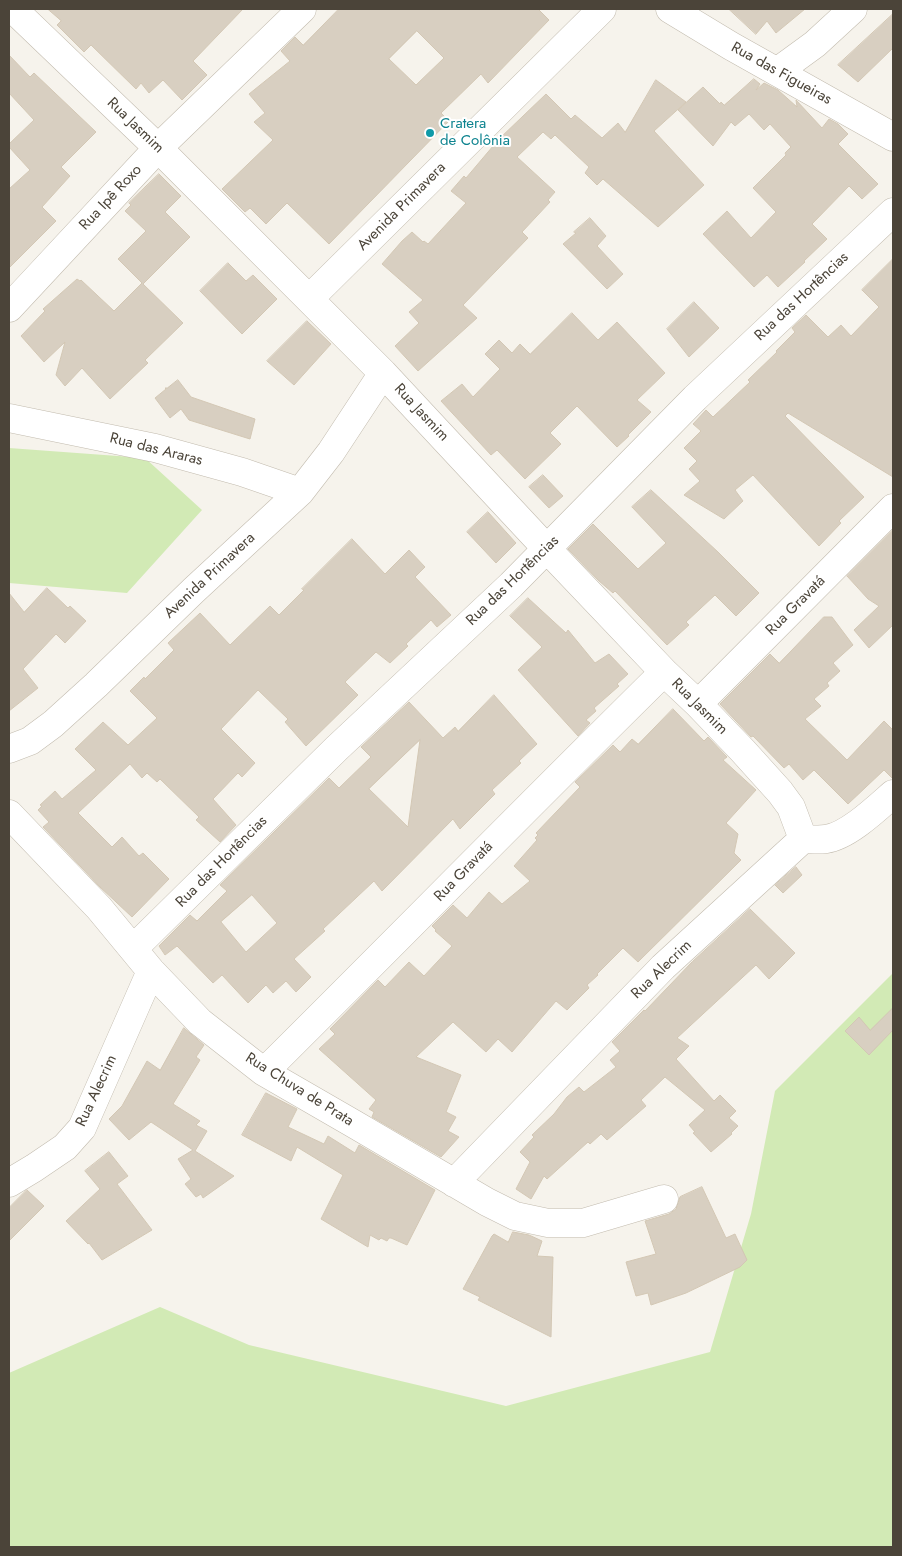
<!DOCTYPE html>
<html>
<head>
<meta charset="utf-8">
<style>
  body { margin:0 }
  #map { position:relative; width:902px; height:1556px; overflow:hidden; background:#f6f3ec; font-family:Jost,sans-serif }
  canvas { display:block }
  .frame { position:absolute; inset:0; border:10px solid #4b4439; pointer-events:none }
</style>
</head>
<body>
<div id="map">
<canvas width="902" height="1556"></canvas>
<div class="frame"></div>
</div>
<script>
const ctx = document.querySelector('canvas').getContext('2d');
ctx.lineJoin = 'round';
function fillPath(path, color) { ctx.fillStyle = color; ctx.fill(path, 'evenodd'); }
function strokePath(path, color, width, dash) { ctx.strokeStyle = color; ctx.lineWidth = width; ctx.lineCap = dash ? 'butt' : 'round'; ctx.setLineDash(dash || []); ctx.stroke(path); }
function drawText(font, color, halo, rows, align = 'center') {
  ctx.font = font + ' Jost,sans-serif'; ctx.lineWidth = 4; ctx.setLineDash([]); ctx.textBaseline = 'middle'; ctx.strokeStyle = halo; ctx.fillStyle = color; for (const [text, x, y, turn = 0] of rows) {
    ctx.save(); ctx.translate(x, y); ctx.rotate((+turn || 0) * Math.PI / 180); ctx.textAlign = isNaN(turn) ? turn : align; if (halo) ctx.strokeText(text, 0, 0); ctx.fillText(text, 0, 0); ctx.restore();
  }
}
fillPath(new Path2D(`
  M9,448L145,458L202,510L127,593L9,583Z
  M893,973V1547H9V1373L160,1307L249,1345L506,1406L710,1352L751,1214L775,1091Z`), '#d2eab5');
const building = new Path2D(`
  M48,9H243L193,61L207,75L182,100L163,80L149,93L141,83L136,89L91,45L84,52L57,25L61,21Z
  M339,9H538L549,20L488,83L481,74L441,113L449,121L329,244L287,203L266,224L250,208L245,212L222,189L273,140L254,122L265,113L249,94L290,61L281,51L295,37L303,45ZM417,31L444,58L416,85L389,59Z
  M729,9H805L776,33L767,21L756,34Z
  M893,14V48L858,82L838,65Z
  M9,55L30,77L34,73L96,132L61,167L70,176L42,207L56,221L9,268V189L30,170L9,147V144L34,120L9,93Z
  M754,79L760,84L756,90L764,83L778,90L797,107L796,100L822,128L829,119L838,124L848,134L838,144L878,184L862,199L849,186L812,224L827,239L804,261L805,262L778,287L767,275L754,287L703,234L727,211L751,238L776,212L753,188L786,155L785,153L791,147L770,124L764,130L749,114L735,126L731,122L713,146L678,110L703,87L720,104L721,102L724,105Z
  M656,80L686,102L654,131L704,185L658,227L603,179L597,185L585,173L589,167L555,135L551,139L543,132L517,157L555,192L548,200L550,202L522,232L528,238L463,305L477,318L418,371L395,346L419,323L409,312L423,300L382,264L402,241L412,232L423,242L424,241L428,244L466,203L451,191L464,176L466,178L499,139L546,94L571,119L575,115L602,138L618,123L625,132Z
  M159,174L181,196L165,212L190,237L143,284L183,323L145,360L148,363L110,399L82,368L65,386L56,375L65,342L44,362L21,336L45,311L43,309L77,279L80,281L81,280L114,311L142,283L118,259L146,231L125,211L131,205L129,203Z
  M590,218L606,236L597,246L623,274L607,289L563,244L576,233L574,232Z
  M893,259V477L788,413L785,416L864,497L839,521L841,523L819,546L753,475L735,490L743,501L724,519L684,495L700,481L689,469L697,461L684,448L701,431L693,424L706,410L713,417L750,382L748,380L777,352L776,351L795,332L792,328L806,315L828,337L841,325L851,336L879,307L862,290Z
  M228,263L246,281L253,275L277,299L242,334L200,291Z
  M694,302L719,328L689,357L667,329Z
  M572,313L598,340L617,322L665,373L637,400L651,412L628,435L629,436L617,447L577,406L550,433L561,444L525,479L497,450L491,455L441,401L462,384L473,397L500,369L485,354L499,340L512,353L520,344L530,354Z
  M307,321L331,344L294,385L267,361Z
  M178,380L191,397L255,419L250,439L189,420L181,409L170,418L155,398L166,389L165,388H167Z
  M543,475L563,496L549,508L529,487Z
  M651,490L718,552L759,593L736,616L715,595L686,622L689,625L667,645L615,591L613,593L599,581L568,549L593,524L638,569L666,543L632,507Z
  M488,512L516,543L496,563L467,532Z
  M893,530V625L869,648L854,630L879,606L868,599L847,576Z
  M352,539L385,574L409,550L425,567L415,577L451,615L437,627L431,620L406,644L408,646L390,663L376,652L345,682L358,695L306,746L285,722L288,719L258,690L221,729L255,763L242,777L238,773L213,799L236,825L220,842L196,820L199,817L160,779L157,782L147,773L142,778L130,764L78,813L112,847L122,837L139,856L143,853L169,879L132,917L100,887L43,827L49,822L38,810L42,806L40,805L55,791L62,799L96,770L75,749L103,722L128,745L157,718L130,691L144,677L145,679L174,650L168,643L200,613L230,645L270,606L279,615L304,590L302,589Z
  M47,588L68,608L70,606L86,621L65,643L56,634L23,669L38,688L9,711V593L24,612Z
  M528,598L566,633L568,630L595,663L609,654L628,674L617,684L619,686L594,708L596,711L586,720L590,723L578,736L518,670L542,647L510,616Z
  M824,617H832L853,645L833,663L840,671L827,683L829,686L814,699L821,706L805,719L847,760L884,721L893,730V779L884,770L848,804L814,770L803,780L789,764L784,768L753,736L751,737L720,704L770,654L779,663Z
  M494,695L537,744L519,761L521,763L492,790L495,794L460,829L453,819L382,891L374,881L323,929L325,931L294,959L311,977L296,992L286,981L273,993L266,985L248,1003L222,975L213,983L177,946L165,955L159,946L190,915L197,921L227,891L220,885L329,778L339,788L371,757L361,747L409,702L443,738L455,727L458,731ZM420,740L408,827L369,789ZM252,895L277,923L246,952L221,922Z
  M673,709L704,741L708,737L727,757L723,760L756,790L726,823L738,834L734,853L741,860L638,962L623,948L597,974L598,975L587,985L589,988L567,1010L556,1001L512,1052L498,1039L486,1052L453,1022L416,1057L461,1075L446,1112L456,1117L448,1131L459,1137L441,1157L372,1117L374,1112L369,1109L376,1100L319,1049L335,1034L330,1029L378,980L385,987L409,962L424,976L452,946L435,931L436,930L432,926L453,905L467,918L489,892L502,904L530,881L514,866L537,840L535,838L538,835L536,833L580,787L575,782L613,745L620,752L632,739L638,744Z
  M796,867L802,875L783,893L775,885Z
  M750,909L795,953L769,979L756,965L677,1038L689,1046L676,1059L714,1101L720,1095L736,1111L729,1118L738,1126L731,1133L732,1134L711,1152L693,1133L695,1132L689,1125L705,1110L665,1077L641,1100L646,1106L607,1140L601,1134L590,1144L588,1142L547,1179L544,1176L531,1199L516,1189L530,1162L520,1152L534,1137L532,1135L554,1114L567,1097L579,1087L584,1092L616,1067L610,1060L620,1051L612,1042L644,1010L645,1011L692,962Z
  M893,1008V1030L869,1055L845,1031L859,1017L870,1030Z
  M184,1028L204,1045L196,1057L200,1060L173,1104L200,1121L196,1125L207,1131L195,1151L234,1176L203,1198L201,1194L196,1197L185,1184L191,1179L178,1159L193,1150L151,1122L129,1140L109,1119L122,1106L147,1061L160,1070Z
  M266,1093L297,1109L288,1127L324,1144L328,1136L355,1153L359,1145L435,1190L407,1245L391,1238H389L387,1241L381,1238L379,1240L370,1235L368,1247L321,1219L343,1175L297,1147L291,1161L242,1135Z
  M109,1152L128,1176L117,1184L152,1230L102,1260L89,1243L88,1244L66,1221L100,1189L85,1171Z
  M702,1187L726,1238L735,1234L747,1260L740,1267L686,1293L651,1305L648,1293L636,1296L626,1262L656,1254L645,1221L669,1214L676,1209L680,1197Z
  M27,1190L44,1206L9,1241V1208Z
  M513,1232L529,1235L542,1241L537,1256L553,1257L551,1337L478,1300L480,1297L463,1289L492,1236L494,1234L508,1242Z`);
fillPath(building, '#d8cfc1');
strokePath(building, '#d3c7b4', 1);
const minor = new Path2D(`
  M13,9L158,148L383,373L547,549L664,672L698,704L743,751L780,792L791,807L803,839
  M670,9L731,46L893,137
  M778,71L815,44L853,9
  M309,299L602,9
  M9,308L158,148L302,9
  M9,418L155,448L242,472L300,492
  M698,704L893,508
  M9,749L30,741L53,724L96,685L194,590L300,492L331,452L383,373
  M9,814L99,908L151,971L200,1022L264,1072L354,1124L487,1202L515,1216L548,1223H583L664,1199
  M133,949L336,749L511,585L695,398L893,212
  M264,1072C398,939 530,804 664,672
  M9,1183L34,1168L65,1147L82,1128L151,971
  M454,1183L663,967L803,839C810,839 818,840 826,839C848,836 877,808 893,794`);
strokePath(minor, '#c2bbae', 29);
strokePath(minor, '#fff', 28);
for (const [x, y, r, color] of [
  [430,133,5,"#0f9aa8"]
]) { const dot = new Path2D(); dot.arc(x, y, r, 0, 2 * Math.PI); ctx.fillStyle = color; ctx.fill(dot); strokePath(dot, '#fff', 2); }
drawText('15px', '#4b4439', '#fff', [
  ["Rua das Figueiras",781,74,29],
  ["Rua Jasmim",135,126,44],
  ["Rua Ipê Roxo",111,198,-47],
  ["Avenida Primavera",402,207,-45],
  ["Rua das Hortências",802,297,-43],
  ["Rua Jasmim",421,413,47],
  ["Rua das Araras",156,450,14],
  ["Avenida Primavera",210,576,-43],
  ["Rua das Hortências",513,581,-44],
  ["Rua Gravatá",796,606,-45],
  ["Rua Jasmim",699,707,45],
  ["Rua das Hortências",222,862,-45],
  ["Rua Gravatá",464,872,-46],
  ["Rua Alecrim",662,970,-44],
  ["Rua Chuva de Prata",299,1090,32],
  ["Rua Alecrim",97,1091,-65]
]);
drawText('15px', '#0d838f', '#fff', [
  ["Cratera",440,124],
  ["de Colônia",440,141]
], 'left');
</script>
</body>
</html>
